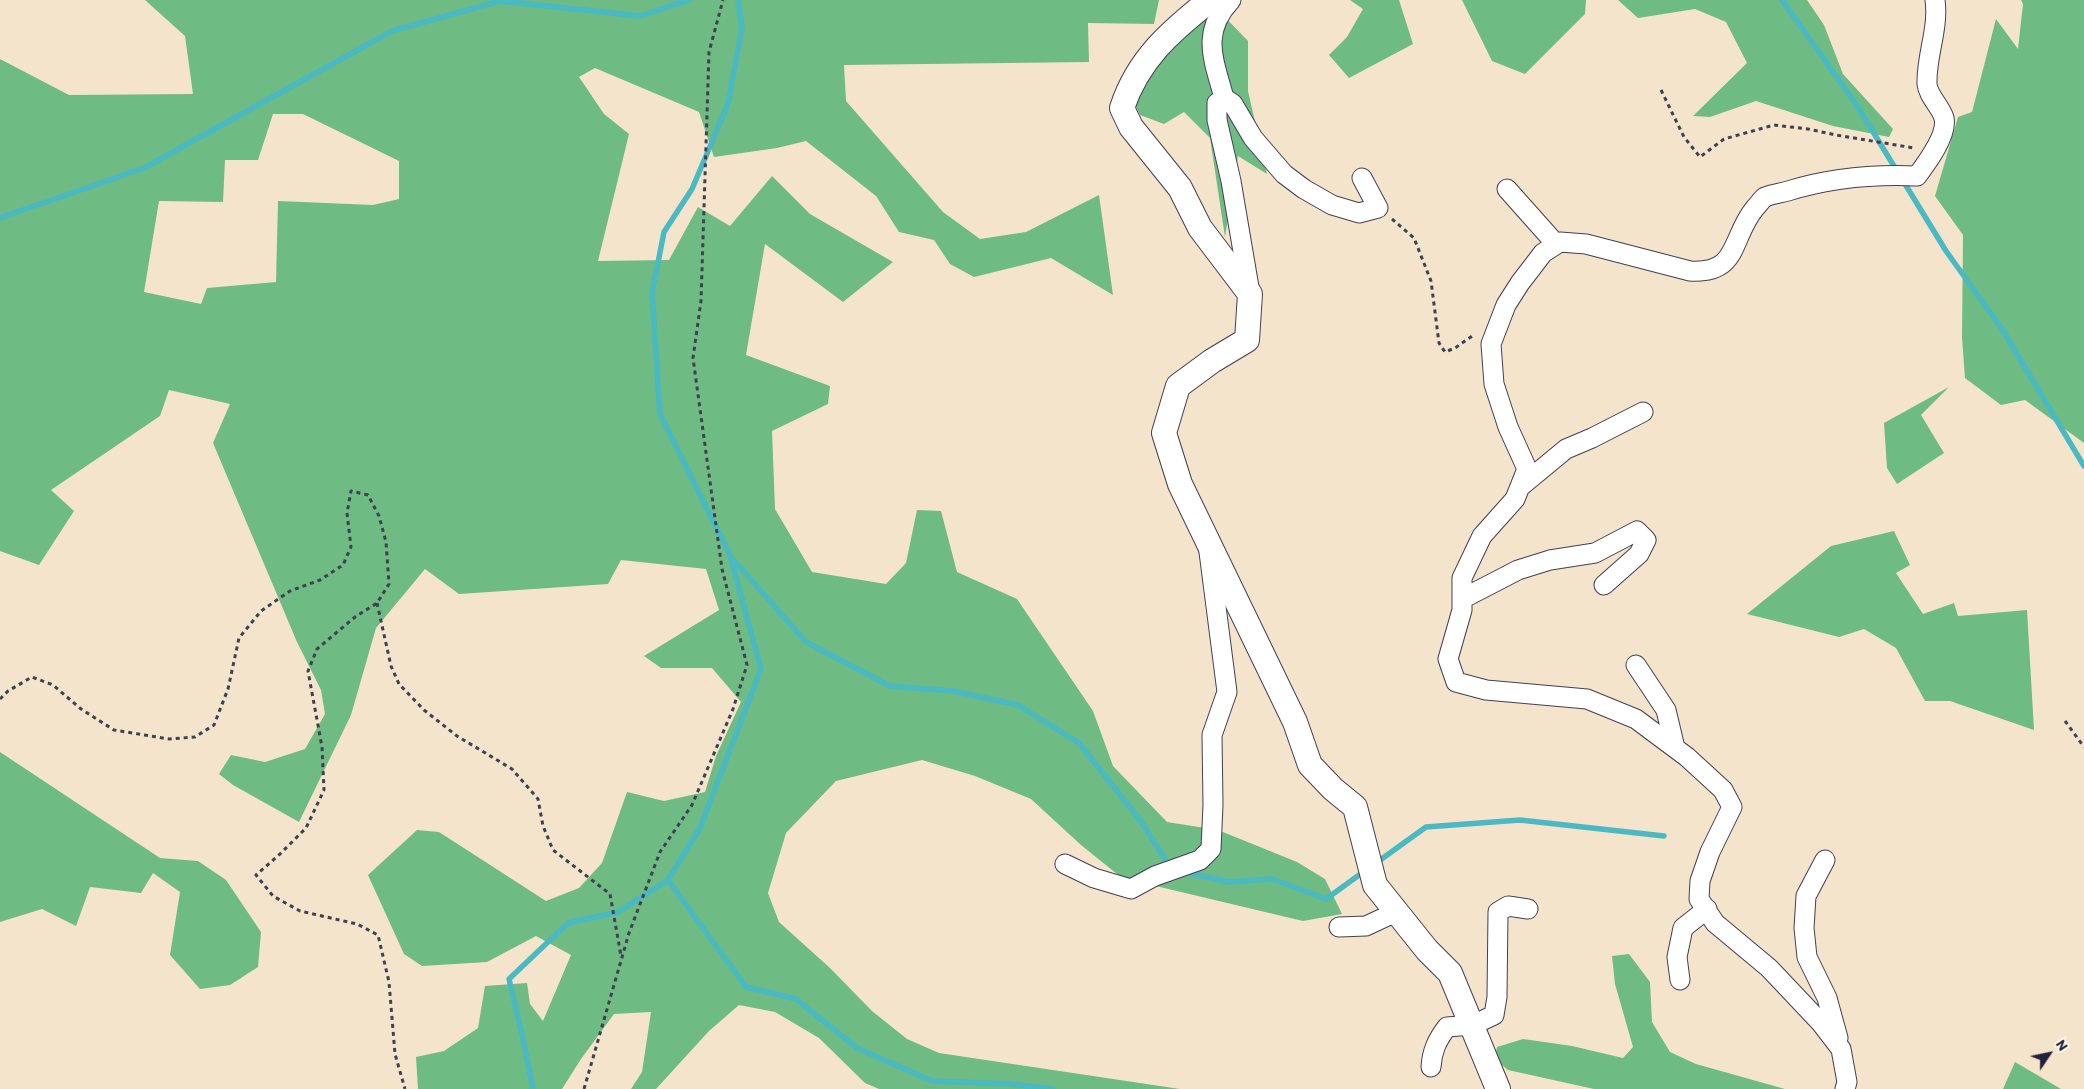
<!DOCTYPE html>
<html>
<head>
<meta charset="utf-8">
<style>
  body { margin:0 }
  #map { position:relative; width:2084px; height:1089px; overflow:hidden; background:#f5e4cc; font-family:Itim,sans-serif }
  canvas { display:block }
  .north { position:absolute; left:2024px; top:1029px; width:50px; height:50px; -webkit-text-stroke:4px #fbf7ec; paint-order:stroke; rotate:56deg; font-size:14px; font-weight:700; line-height:20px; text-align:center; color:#22223b }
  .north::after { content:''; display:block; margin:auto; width:18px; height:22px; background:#22223b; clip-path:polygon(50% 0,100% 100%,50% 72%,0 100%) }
</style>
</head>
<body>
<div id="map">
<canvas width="2084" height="1089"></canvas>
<div class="north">N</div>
</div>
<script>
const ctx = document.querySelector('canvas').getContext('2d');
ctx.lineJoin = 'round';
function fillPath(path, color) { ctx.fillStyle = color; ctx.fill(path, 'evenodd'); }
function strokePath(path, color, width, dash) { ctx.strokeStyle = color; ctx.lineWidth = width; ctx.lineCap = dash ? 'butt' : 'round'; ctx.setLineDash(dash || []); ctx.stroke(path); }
fillPath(new Path2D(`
  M145,0H1159L1154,24L1088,23L1089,62L844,65L846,101L943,212L980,239L1026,232L1099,195L1113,295L1051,258L974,277L950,264L934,240L899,232L876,196L806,141L777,148L714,157L699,112L595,68L579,77L604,114L629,134L598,261L669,260L698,207L730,226L772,176L810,214L893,262L843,302L765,244L746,355L830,386L828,404L772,431L775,509L812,572L886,584L906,563L917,510L941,511L957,572L1017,599L1093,711L1113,766L1167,822L1218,830L1297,862L1325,879L1342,914L1303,921L1122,878L1081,845L1031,799L975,776L922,760L836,781L786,833L768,893L779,922L830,968L872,1011L907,1039L939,1053L1180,1089H879L865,1083L819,1038L775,1012L739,1005L709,1031L656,1089H631L642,1072L651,1012L614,1014L581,1059L562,1089H418L416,1057L444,1051L478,1028L485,986L527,983L530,1004L543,1021L571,955L536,936L487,962L422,966L404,954L368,875L417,830L439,832L546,901L579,888L602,863L627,792L664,801L705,792L716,756L741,702L712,668H661L644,656L719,610L706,569L621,560L608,584L459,594L425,569L376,628L351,715L299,822L233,785L219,774L231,755L265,762L305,749L325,714L321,690L297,642L213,443L230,404L169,390L160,416L51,490L74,511L39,565L0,551V59L69,95L193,94L185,36ZM273,114H303L399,161V199L373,205L278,201L276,282L207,288L201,304L144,292L159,201L223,202L225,160H258Z
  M1350,0H1399L1413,44L1349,78L1329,55L1347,37L1363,9Z
  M1462,0H1586L1585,14L1525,74L1492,61Z
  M1618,0H1807L1824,25L1843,74L1893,129L1889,137L1833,126L1756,101L1710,117L1693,116L1747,63L1726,22L1695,9L1638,18Z
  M2021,0H2084V443L2025,400L2001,405L1965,378L1962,337L1963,235L1935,196L1958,117L1972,112L1996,19L2018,49L2023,4Z
  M1213,5L1248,41V91L1267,174L1238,156L1225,237L1210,138L1184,112L1164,124L1140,115L1135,105L1151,63Z
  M1949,387L1921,415L1944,453L1897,484L1887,468L1884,423Z
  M1894,531L1910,565L1896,573L1923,614L1954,603L1958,616L2027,610L2034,730L1950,701H1925L1896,648L1864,629L1839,637L1747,614L1831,546Z
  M0,752L160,858L198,861L226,880L261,932L258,967L230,985L200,989L170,955L180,892L153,873L141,893L90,887L76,926L42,909L0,922Z
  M1629,954L1650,982L1652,1022L1670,1052L1696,1064L1785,1089H1594L1508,1070L1495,1059L1497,1047L1523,1039L1572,1046L1623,1058L1633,1047L1615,984L1612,956Z
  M2015,1062L2061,1089H2003Z`), '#6ebb84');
strokePath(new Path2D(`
  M1782,0L1856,104L1897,171
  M1902,179L1946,251L2002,329L2084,466
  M0,218L144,168L392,31L500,1L640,16L689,0
  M731,557L806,642L890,686L953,691L1018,705L1079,743L1140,820L1170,867
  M1376,863L1426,827L1520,820L1664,836
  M1185,872L1229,882L1272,879L1326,899L1366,870
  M668,880L746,987L796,999L857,1048L932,1081L1011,1084L1053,1089
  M533,1089L523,1039L509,979L568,923L618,912L668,880L700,828L761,669L730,555L660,414L652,293L664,232L692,189L728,104L742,28L738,0`), '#4ab9c1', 5.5);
const minor = new Path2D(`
  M1224,98C1214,60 1200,33 1231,0
  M1507,189L1556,244
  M1250,293L1231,181L1217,120V103L1224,98L1233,104L1253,138L1284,174L1304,189L1332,205L1359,213L1378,208L1362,178
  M1520,487L1566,449L1592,438L1643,412
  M1462,599L1518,570L1550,560L1595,553L1637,531L1646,540L1639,554L1604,585
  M1636,665L1666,710L1675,748
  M1825,860L1806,896L1804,928L1807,957L1827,998L1838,1038
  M1065,864L1094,878L1131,889L1155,876L1200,860L1211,849L1213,805L1212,735L1227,692L1209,552
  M1339,927L1366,926L1396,912
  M1680,980L1677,957L1683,928L1707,909
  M1431,1067C1432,1051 1437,1040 1447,1027L1473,1025L1494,1015L1497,997L1498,912L1508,906L1528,909
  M1845,1089L1847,1082L1841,1049L1821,1023L1769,968L1715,923L1699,899L1700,881L1710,852L1732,807L1723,790L1687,757L1636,719L1587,699L1486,690L1456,682L1448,659L1462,610V578L1482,536L1515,499L1527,469L1508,427L1494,384L1491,344L1506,305L1520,283L1543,253L1560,242L1586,244L1690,271C1740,274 1730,238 1755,208C1758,205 1762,199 1765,197C1772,194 1781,193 1788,191C1830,178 1873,174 1917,176C1926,164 1948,135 1944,118C1941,107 1928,96 1927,84C1926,56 1939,29 1935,0`);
const tertiary = new Path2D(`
  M1210,0C1171,31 1138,59 1122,108L1131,127L1180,188L1200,228L1250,294L1247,340L1212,361L1178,386L1164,433L1180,484L1295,722L1310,765L1333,789L1355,807L1375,885L1427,950L1450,973L1498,1089`);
strokePath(minor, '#423f51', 21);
strokePath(tertiary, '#423f51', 26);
strokePath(new Path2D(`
  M1661,90L1684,137L1700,157L1724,139L1774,125L1808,129L1836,135L1914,148
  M1392,219L1414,238L1431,281L1439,343L1445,352L1455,348L1475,334
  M377,603L391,666L399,684L424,710L457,736L512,769L538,799L543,826L553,850L610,894L621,956
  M0,699L8,691L32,677L53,685L81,709L114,730L169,739L195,737L214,725L228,689L239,638L261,611L290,591L320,580L343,565L351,547L347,513L351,491L368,495L379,516L386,542L389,584L377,603L355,617L317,649L308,671L322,747L324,790L306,828L280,854L256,875L273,896L300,911L357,924L378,935L389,982L395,1054L405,1089
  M2065,721L2084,747
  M584,1089L629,933L660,852L692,805L733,709L747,665L722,569L693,358L701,301L709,52L723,0`), '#423f51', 3, [4, 4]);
strokePath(minor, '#fff', 19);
strokePath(tertiary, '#fff', 24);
</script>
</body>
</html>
